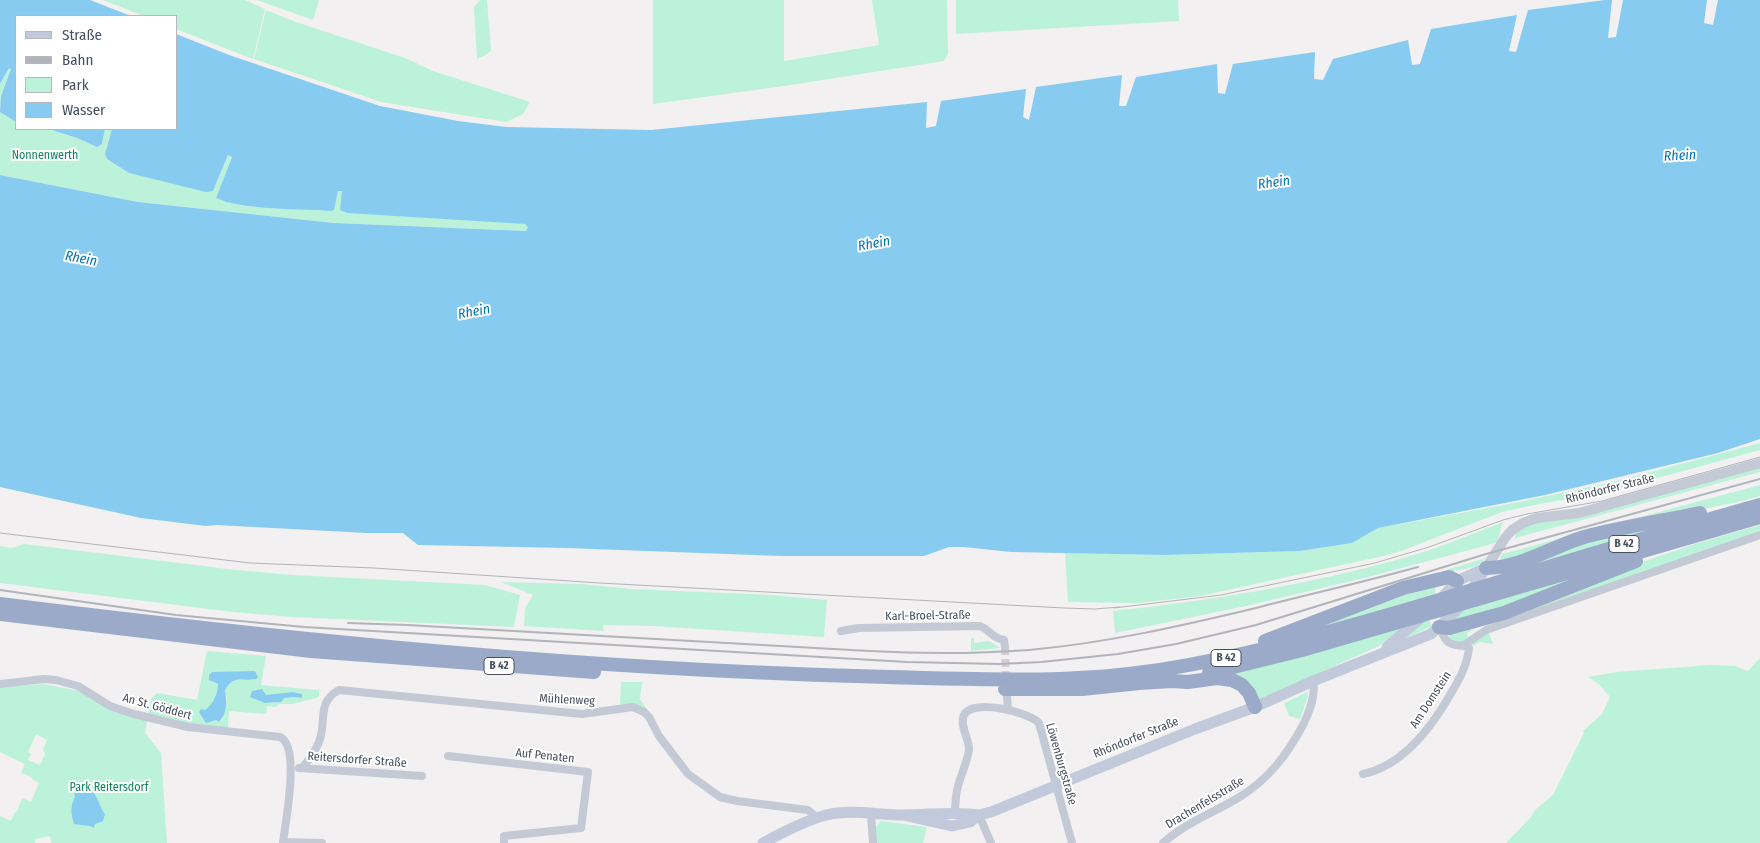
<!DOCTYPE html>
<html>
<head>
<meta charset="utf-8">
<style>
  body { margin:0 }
  #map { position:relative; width:1760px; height:843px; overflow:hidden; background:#f2f0f0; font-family:"Fira Sans Condensed",sans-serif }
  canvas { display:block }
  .legend { position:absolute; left:15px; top:15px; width:162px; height:115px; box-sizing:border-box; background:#fff; border:1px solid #b5b9bf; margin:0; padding:6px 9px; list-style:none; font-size:15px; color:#464f5e }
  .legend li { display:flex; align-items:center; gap:10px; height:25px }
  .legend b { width:25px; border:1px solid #b5b9bf }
</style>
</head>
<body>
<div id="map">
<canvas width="1760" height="843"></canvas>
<ul class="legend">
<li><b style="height:6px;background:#c1c9da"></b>Straße</li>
<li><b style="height:6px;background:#b1b4ba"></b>Bahn</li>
<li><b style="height:14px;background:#bcf2d9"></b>Park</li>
<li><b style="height:14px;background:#87cbf1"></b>Wasser</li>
</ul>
</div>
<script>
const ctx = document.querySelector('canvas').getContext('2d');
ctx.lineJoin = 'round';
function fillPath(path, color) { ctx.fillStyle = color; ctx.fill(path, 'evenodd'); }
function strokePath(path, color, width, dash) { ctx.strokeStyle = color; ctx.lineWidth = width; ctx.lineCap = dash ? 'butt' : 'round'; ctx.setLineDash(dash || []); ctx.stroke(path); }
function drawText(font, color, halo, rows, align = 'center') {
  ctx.font = font + ' "Fira Sans Condensed",sans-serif'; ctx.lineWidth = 4; ctx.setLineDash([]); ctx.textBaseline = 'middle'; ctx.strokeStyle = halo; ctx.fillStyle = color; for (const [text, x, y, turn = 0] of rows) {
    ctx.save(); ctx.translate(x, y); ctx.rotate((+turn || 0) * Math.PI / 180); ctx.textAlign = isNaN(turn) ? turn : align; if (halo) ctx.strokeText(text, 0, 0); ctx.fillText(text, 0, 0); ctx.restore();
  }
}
fillPath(new Path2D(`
  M103,0H245L265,9L253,59L176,29V16H144Z
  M257,0H319L313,20Z
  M480,0H487L491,50L486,55L477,59L474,7Z
  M653,0H784V61L879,45L872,0H947L948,54L944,61L784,86L653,104Z
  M956,0H1178L1179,21L956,34Z
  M266,10L296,22L405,58L433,71L530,102L523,114L506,122L381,102L254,59Z
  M9,67L11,69L1,96L0,111V84Z
  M0,112L16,122V129H49L77,138L97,147L102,144L105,129H112L105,154L107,159L129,173L213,191L228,155L232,157L216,198C239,210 302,209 331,211L334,209L338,191L525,224L529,227L526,231L334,223L138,202L0,175Z
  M1760,443V450L1595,495L1544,503L1502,512L1401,551L1383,556L1200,596L1138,603L1068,602L1065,553L1164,555L1300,551L1352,543L1378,528L1504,505L1609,483Z
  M1760,467V472L1515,538V533L1527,525Z
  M1760,485V496L1733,503L1585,533L1502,561L1500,559L1502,554Z
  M1503,522L1497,542L1488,545L1368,577L1246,606L1115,633L1113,611C1209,601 1306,585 1400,559C1435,550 1469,535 1503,522Z
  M1760,525V532L1528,612V608L1645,561L1698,543Z
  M1655,528L1537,566L1531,563L1577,543Z
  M24,544L236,570L293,575L485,585L520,595L514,627L292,617L233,612L0,583V546L12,548Z
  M1486,558C1478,569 1459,570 1446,572V570Z
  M1633,558L1585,577L1449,625L1462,609Z
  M501,582L581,584L631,589L771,595L827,600L824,637L653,626L603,625L604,631L524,626L525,608L533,595Z
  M1436,583L1435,594L1287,639L1324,623Z
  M1426,620H1429L1432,626L1399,642Z
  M1483,624L1467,633L1468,639C1460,644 1457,643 1449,639L1450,632Z
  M1402,627L1379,646L1262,699H1258L1229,674Z
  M1489,632L1493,644L1480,642L1473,646L1472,643Z
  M971,638H974V643L989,641L1001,648L971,651Z
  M207,651L266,656L261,685L319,690V697L293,704H279L276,707L267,706L266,714L229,711L228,728L196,725L148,714L151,699L157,693L197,700ZM217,672H255L253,680C241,678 232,679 225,690L227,698L222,720L219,722L216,720L211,721L201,709L205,710C213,705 218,694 218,684L211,682ZM256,690H262L265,696L293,692L302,693L296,697L284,698L275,703H265L252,691Z
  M1760,658V843H1506L1531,817L1535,810L1553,795L1584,733L1583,731L1602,714L1610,697L1599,684L1588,677L1617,672L1710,665L1735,666L1748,671Z
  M621,682H642L640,699L649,712C639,704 632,704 620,705Z
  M43,684L85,692L111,710L147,721L145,733L161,753L167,843H51L50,836L35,839V843H0V816L11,821L15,812H17L22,798L31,802L39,783L32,779V777L21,773L25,764L0,752V687ZM36,734L47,740L43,750L45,754L40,765L28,760L31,754L28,752Z
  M1307,692L1308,696L1300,719L1289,716L1284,703Z
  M881,821L927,827L923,843H875L874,829Z`), '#bcf2d9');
fillPath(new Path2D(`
  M0,0H90L131,16H16V122L0,112L1,96L11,69L9,68L0,84Z
  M1605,0H1612L1608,38L1616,37L1623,0H1707L1704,23L1713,25L1718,0H1760V439L1718,453L1545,495L1378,528L1352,543L1300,551L1164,555L1011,552L964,547H949L924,556H781L567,548L418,545L403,533H367L216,525L206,526L141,518L0,487V175L138,202L334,223L526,231L528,227L525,224L347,213L340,210L342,191H338L334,210L331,211C302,209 240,210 216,198L232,157L228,155L213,191L206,192L129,173L107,159L105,154L112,129H176V34L229,55L380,106L458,121L506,127L651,130L927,102L926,128L936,126L941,101L1026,89L1023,117L1029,120L1036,87L1122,75L1119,106H1126L1136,77L1217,64L1218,93L1225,94L1233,64L1315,52L1314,79L1323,80L1333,59L1408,40L1412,65L1420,64L1431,29L1517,15L1509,51L1516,52L1528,10Z
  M49,129H105L102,144L97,147L77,138Z
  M255,671L258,677L256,679C242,682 235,674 225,690C227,701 227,714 219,722L216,720L206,723L199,712L201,709L205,710C213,705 218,693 218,684L209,680V675L212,672Z
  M262,689L266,695L293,692L302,694V698L296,697L284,698L281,702L265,703L250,697L252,691Z
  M83,787C99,790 97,804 105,814L103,821L95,824L94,828L90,826L74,824C71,814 70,807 75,797L74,795L78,789Z`), '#87cbf1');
strokePath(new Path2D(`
  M1005,647L1006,682`), '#d0d0d3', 8, [8, 4]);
strokePath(new Path2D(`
  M841,631L859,628L980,626C991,630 991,638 1004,640L1005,647
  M1464,645L1486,630L1760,535
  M0,684L44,679L56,680L78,686L110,706L134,714L188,727L280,737C301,746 285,823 283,843
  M1007,696L1008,710
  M448,756L588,772L581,828L504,836V843
  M299,768L422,776
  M302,768C309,760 315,752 319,742C327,723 316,702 339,690L582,714L633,707L644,712L649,717L659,736L688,774L720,797L737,801L808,810L813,814L814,819
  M1363,774C1403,766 1431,728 1450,695C1459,680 1467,666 1469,648C1463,643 1455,648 1448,642C1444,639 1442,632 1439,627
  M955,813C955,804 956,794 958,786C961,774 968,761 969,749C969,738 959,725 964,715C973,698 1029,712 1039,723L1072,843
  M871,814L873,843
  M979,815L991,843
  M283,842L322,843
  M1163,843C1185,823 1213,813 1238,798C1268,780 1287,755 1303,725C1309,713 1316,694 1313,681`), '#c3c9d5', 8);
strokePath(new Path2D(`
  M1486,568L1505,538L1512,530L1523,523L1537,518L1579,513L1760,463`), '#c3c9d5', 10);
strokePath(new Path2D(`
  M1439,601L1457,581L1486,568
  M1387,647L1424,615
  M903,815L952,826L970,822L979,815L991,812L1195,729L1255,707L1313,681L1431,634L1460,607L1486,568
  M763,843C783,832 804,821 826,815C851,809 878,815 903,815C929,815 953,811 979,815`), '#c1c9da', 11);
strokePath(new Path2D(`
  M1486,568C1521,568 1551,547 1584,537C1622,527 1662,521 1700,513
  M0,604C264,637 530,664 796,674C856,676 915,678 975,679C1032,680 1089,680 1145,672C1238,659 1326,633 1416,607C1530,573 1645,537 1760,505
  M0,614L311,651L594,672
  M1439,627L1449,628L1504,613L1636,561
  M1265,641L1403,588L1449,577L1457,581
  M1209,673L1302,650L1760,517
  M1005,689H1082L1139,683L1172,681L1188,682L1217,678L1232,680L1242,685L1249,693L1255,707`), '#9aaac8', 14);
strokePath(new Path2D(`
  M0,533L250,563L374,568L600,583L1064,608L1095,609L1120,607
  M1114,608L1221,595L1375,563L1429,547L1503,520L1527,514L1602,501L1760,457`), '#b1b4ba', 1);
strokePath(new Path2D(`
  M0,590L176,615L304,627L907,662L999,664L1041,662L1118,654L1176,644L1256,625L1486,554L1760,479
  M348,623L407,625L869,651C923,654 975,654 1029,650C1106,643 1181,626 1256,608C1310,594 1364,582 1418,567`), '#b1b4ba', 2);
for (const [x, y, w] of [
  [1624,544,30],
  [1226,658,30],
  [499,666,30]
]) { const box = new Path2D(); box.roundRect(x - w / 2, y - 8.5, w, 17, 4); ctx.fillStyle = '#fff'; ctx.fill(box); strokePath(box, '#464f5e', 1); }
drawText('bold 11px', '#464f5e', null, [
  ["B 42",1624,544],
  ["B 42",1226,658],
  ["B 42",499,666]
]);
drawText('12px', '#12855d', '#fff', [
  ["Nonnenwerth",45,156],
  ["Park Reitersdorf",109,788]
]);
drawText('12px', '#464f5e', '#fff', [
  ["Rhöndorfer Straße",1610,489,-14],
  ["Karl-Broel-Straße",928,616,-1],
  ["Mühlenweg",567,700,3],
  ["Am Domstein",1431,700,-57],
  ["An St. Göddert",157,707,15],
  ["Rhöndorfer Straße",1136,738,-22],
  ["Auf Penaten",545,756,6],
  ["Reitersdorfer Straße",357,760,4],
  ["Löwenburgstraße",1061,764,74],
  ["Drachenfelsstraße",1205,803,-31]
]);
drawText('italic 14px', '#0475b4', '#fff', [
  ["Rhein",1680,156,-3],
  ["Rhein",1274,183,-8],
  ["Rhein",874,244,-10],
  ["Rhein",81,259,10],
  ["Rhein",474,312,-10]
]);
</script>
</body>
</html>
